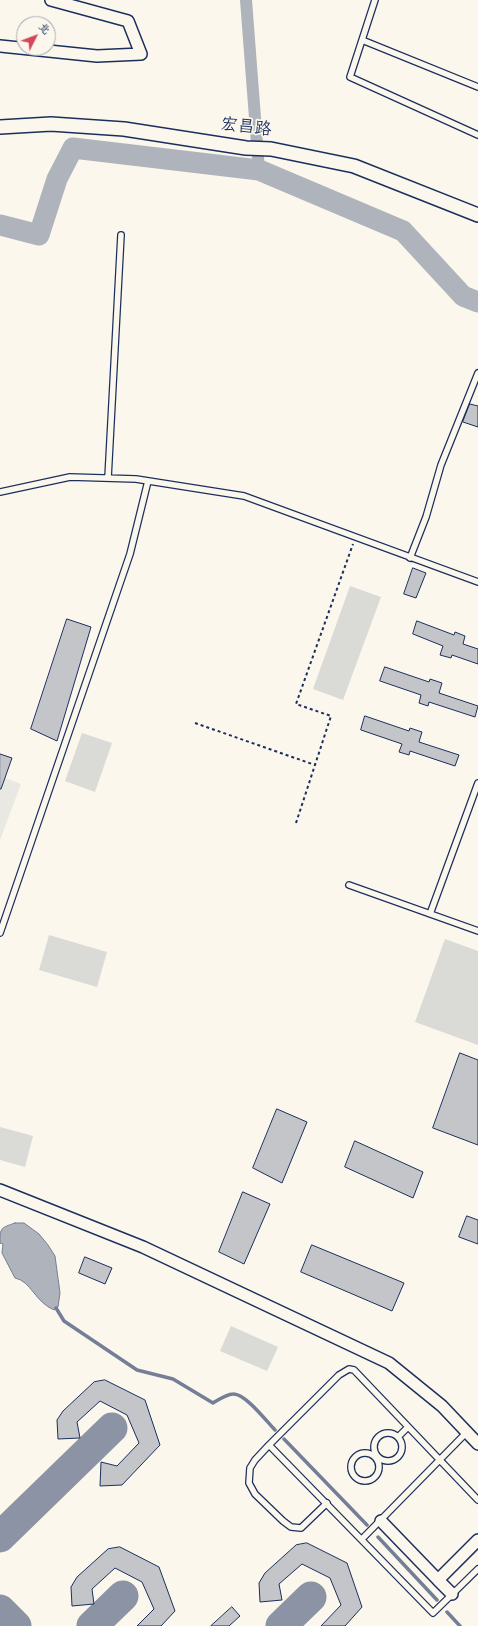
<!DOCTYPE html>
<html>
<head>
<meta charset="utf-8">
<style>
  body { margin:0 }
  #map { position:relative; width:478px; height:1626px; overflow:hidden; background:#fbf7ec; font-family:"Indie Flower","LXGW WenKai TC",sans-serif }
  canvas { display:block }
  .north { position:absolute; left:16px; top:16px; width:40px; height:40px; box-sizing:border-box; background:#fbf7ec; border:1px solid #a1a7b3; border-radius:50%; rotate:48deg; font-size:11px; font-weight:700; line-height:16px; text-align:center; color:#1b2f5e }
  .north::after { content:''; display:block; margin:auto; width:14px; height:18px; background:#d1495b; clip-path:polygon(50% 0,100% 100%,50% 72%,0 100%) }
</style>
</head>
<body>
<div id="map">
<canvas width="478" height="1626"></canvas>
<div class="north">北</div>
</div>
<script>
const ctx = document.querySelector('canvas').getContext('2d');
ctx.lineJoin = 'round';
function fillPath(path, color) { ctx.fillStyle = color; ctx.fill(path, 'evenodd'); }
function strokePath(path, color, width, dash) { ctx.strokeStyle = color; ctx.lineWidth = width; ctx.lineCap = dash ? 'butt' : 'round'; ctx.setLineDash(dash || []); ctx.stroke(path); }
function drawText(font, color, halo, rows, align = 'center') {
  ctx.font = font + ' "Indie Flower","LXGW WenKai TC",sans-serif'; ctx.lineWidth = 3.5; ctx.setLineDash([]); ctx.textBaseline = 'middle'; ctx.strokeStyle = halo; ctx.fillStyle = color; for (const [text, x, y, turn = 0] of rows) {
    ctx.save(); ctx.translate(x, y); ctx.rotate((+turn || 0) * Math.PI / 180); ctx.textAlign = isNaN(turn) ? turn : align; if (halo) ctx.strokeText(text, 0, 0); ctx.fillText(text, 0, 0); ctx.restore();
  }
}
fillPath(new Path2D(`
  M0,776L21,784L0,840Z`), '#eae8e2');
fillPath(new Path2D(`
  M350,586L381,597L343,700L313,689Z
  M82,733L112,743L95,792L65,781Z
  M49,935L107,952L97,987L39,970Z
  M445,939L478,951V1045L415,1022Z
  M0,1127L33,1136L25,1167L0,1160Z
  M231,1326L278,1347L267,1371L220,1351Z`), '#dadad7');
const water = new Path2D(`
  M15,1223H24L39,1234L48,1245L55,1256L60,1293L58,1307L54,1310C35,1302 31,1281 15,1278L2,1253L3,1244L0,1243C0,1227 1,1228 15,1223Z`);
fillPath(water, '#afb3bb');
strokePath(water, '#747e96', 1);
strokePath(new Path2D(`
  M56,1308L64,1321L137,1370L173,1379L213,1403C218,1400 227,1394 233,1394C245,1393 267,1422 275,1430
  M284,1439L367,1525
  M378,1537L437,1600
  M447,1612L460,1626`), '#747e96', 3.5);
strokePath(new Path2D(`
  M246,0L259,170`), '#afb3bb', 12);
strokePath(new Path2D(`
  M0,225L39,235L57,179L73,148L259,170L403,231L463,296L478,302`), '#afb3bb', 21);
strokePath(new Path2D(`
  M0,1537L112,1428
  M0,1610L16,1626
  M92,1626L123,1596
  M281,1626L311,1597`), '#8b93a5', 31);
const building = new Path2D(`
  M470,404L478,406V427L463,422Z
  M413,568L426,573L416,598L404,594Z
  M67,619L91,627L57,741L31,729Z
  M417,621L454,635L455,632L465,636L463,644L478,649V664L452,655L451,658L440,655L443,646L413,634Z
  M385,667L429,682L430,679L442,683L439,693L478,706L475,717L429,702L428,706L419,703L421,695L380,681Z
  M365,716L409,731L410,728L422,732L419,742L459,755L455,766L410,751L409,755L399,752L402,744L361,730Z
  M0,754L12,758L1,789H0Z
  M460,1053L478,1060V1145L433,1128Z
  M277,1109L307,1122L282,1183L253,1168Z
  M355,1141L423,1172L413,1198L345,1167Z
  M243,1192L270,1204L244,1264L219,1252Z
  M467,1216L478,1220V1244L459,1237Z
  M312,1245L404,1283L392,1311L301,1272Z
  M85,1257L112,1268L105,1284L79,1273Z
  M105,1380L145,1400L160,1445L122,1485L100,1486L101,1462L117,1466L139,1443L127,1415L100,1401L77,1422L80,1438L58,1439L57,1420L63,1411L94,1382Z
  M307,1543L347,1563L362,1607L345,1626H321L341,1605L330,1578L302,1564L279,1584L282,1600L260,1602L259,1583L265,1573L296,1545Z
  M120,1547L159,1567L175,1611L161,1626H137L154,1609L142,1582L115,1568L92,1589L94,1604L72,1606L71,1587L77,1577L108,1549Z
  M232,1607L240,1616L229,1626H211Z`);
fillPath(building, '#c3c5c9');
strokePath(building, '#1b2f5e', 1);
const service = new Path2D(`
  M375,0L350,77L478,135
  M362,40L478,87
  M108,478L121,235
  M0,492L70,477L136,479L244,496L478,582
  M410,558L426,517L441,465L478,373
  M349,885L478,931
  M430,914L478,783
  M0,933L130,554L148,481
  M374 1447a14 14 0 1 1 28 0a14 14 0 1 1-28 0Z
  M398,1437L408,1427
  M269,1445L255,1460L250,1468L249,1483L255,1494L283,1521L291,1527L301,1528L327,1503
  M351 1467a14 14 0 1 1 28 0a14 14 0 1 1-28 0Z
  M478,1500L354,1370L349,1369L339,1375L269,1445L433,1613L478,1569
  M362,1539L467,1432`);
const minor = new Path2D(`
  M0,46L97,56L141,54L128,21L51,0
  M0,1190L143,1247L389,1363L442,1406L478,1444
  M381,1521L438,1580L478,1540
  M438,1580L452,1594`);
const tertiary = new Path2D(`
  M0,127L51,124L124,129L246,148L271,149L354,166L478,215`);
strokePath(service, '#1b2f5e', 8);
strokePath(minor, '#1b2f5e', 14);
strokePath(tertiary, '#1b2f5e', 16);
strokePath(new Path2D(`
  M195,723L315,765
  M296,823L331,716L296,704L353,544`), '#1b2f5e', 2, [3, 3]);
strokePath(service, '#fbf7ec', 5.5);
strokePath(minor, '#fbf7ec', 11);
strokePath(tertiary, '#fbf7ec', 13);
drawText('17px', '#1b2f5e', '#fbf7ec', [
  ["宏昌路",246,129,7]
]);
</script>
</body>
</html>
